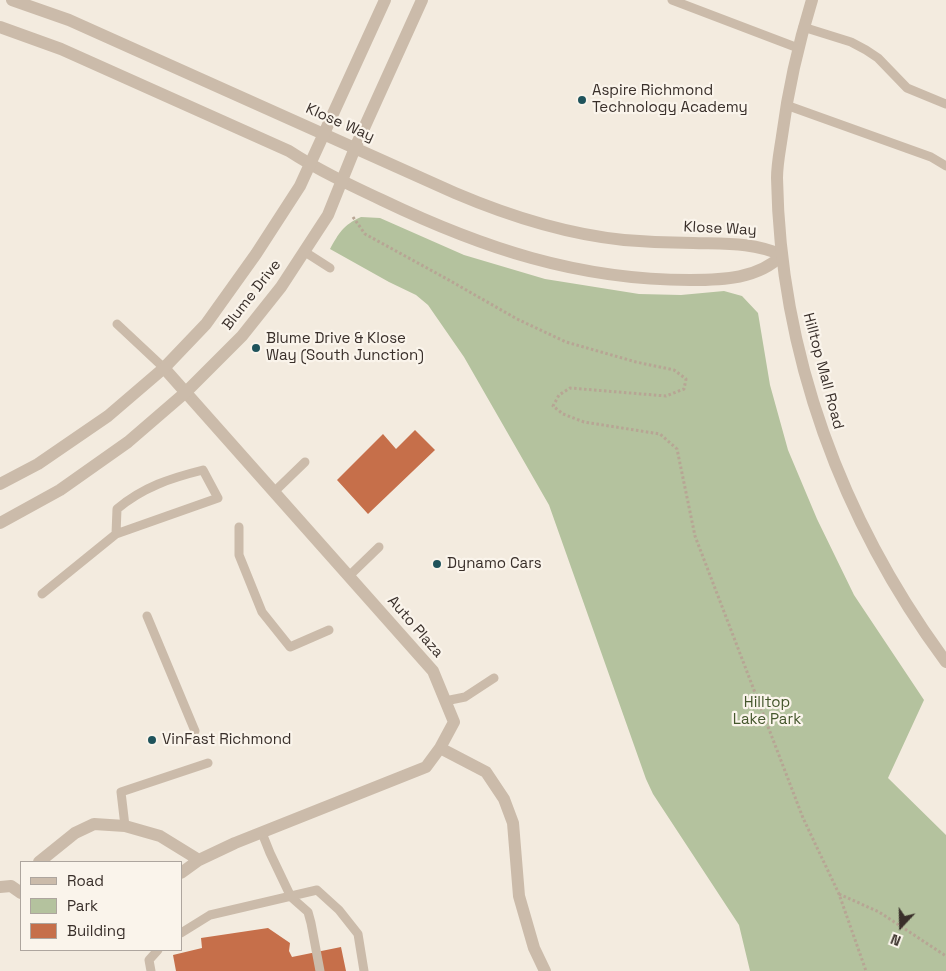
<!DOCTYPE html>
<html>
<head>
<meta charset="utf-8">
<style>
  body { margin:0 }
  #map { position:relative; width:946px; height:971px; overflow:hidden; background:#f3ebdf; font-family:"Space Grotesk",sans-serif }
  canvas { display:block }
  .legend { position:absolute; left:20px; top:861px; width:162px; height:90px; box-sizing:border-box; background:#faf4eb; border:1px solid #ada59e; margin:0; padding:6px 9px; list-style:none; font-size:15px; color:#392f2a }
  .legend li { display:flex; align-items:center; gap:10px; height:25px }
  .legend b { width:25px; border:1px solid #ada59e }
  .north { position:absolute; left:876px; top:901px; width:50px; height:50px; -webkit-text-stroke:4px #faf4eb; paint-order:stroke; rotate:201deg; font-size:14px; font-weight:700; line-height:20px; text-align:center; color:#392f2a }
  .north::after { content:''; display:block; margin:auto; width:18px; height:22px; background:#392f2a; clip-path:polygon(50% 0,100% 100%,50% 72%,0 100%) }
</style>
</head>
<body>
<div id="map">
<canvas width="946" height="971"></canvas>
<ul class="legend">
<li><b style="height:6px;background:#cbbbaa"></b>Road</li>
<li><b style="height:14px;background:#b4c29e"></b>Park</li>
<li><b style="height:14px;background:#c66f4a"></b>Building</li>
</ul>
<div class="north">N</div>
</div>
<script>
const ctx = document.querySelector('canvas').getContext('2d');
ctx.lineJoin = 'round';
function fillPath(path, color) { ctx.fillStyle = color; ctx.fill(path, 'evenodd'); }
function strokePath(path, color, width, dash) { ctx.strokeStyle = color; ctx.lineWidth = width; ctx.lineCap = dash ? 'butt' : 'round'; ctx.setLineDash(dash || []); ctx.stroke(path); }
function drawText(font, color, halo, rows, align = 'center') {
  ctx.font = font + ' "Space Grotesk",sans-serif'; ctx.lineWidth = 4.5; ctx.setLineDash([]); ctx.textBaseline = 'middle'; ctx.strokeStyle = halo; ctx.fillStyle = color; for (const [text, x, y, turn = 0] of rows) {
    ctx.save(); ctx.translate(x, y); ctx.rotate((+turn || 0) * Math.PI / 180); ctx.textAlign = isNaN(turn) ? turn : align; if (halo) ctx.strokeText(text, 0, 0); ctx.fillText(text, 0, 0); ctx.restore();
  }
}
fillPath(new Path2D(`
  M361,217L380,218L464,255L545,279L639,294L681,295L724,291L742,296L758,313L770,385L788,450L817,519L854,595L924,700L888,778L946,835V971H750L739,925L653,794L646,779L549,505L464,357L428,305L416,295L389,282L330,249C339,233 343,225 361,217Z`), '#b4c29e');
fillPath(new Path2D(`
  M415,430L435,450L368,514L337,480L383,434L396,449Z
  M268,928L290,943L289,951L292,957L341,947L346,971H176L173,955L202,948L201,938Z`), '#c66f4a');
strokePath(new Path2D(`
  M353,217L365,234L447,279L517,319L566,342L636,362L674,370L686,379L684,389L666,396L570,388L559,395L553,406L563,414L584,422L660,434L677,449L695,536L803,818L839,894L866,971
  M839,894L879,912L946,956`), '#b7a594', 3, [2.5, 2.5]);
strokePath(new Path2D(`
  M672,0L798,48
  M803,27L851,42L866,50L878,58L907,88L946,104
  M786,105L931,157L946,166
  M305,252L330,268
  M117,324L164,368
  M274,492L305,462
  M239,527V555L262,612L290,647L329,630
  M349,576L379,547
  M42,594L116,534L218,498L203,470C171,478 143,487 117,509L116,534
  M147,616L195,731
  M445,701L465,697L494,678
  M125,826L121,792L208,763
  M262,833L270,853L291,897L308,912L311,923L320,971
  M181,933L210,915L317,890L339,910L358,934L364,971
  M151,971L149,960L158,950`), '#cbbbaa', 9);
strokePath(new Path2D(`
  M0,27L61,49L289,151C318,170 350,185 382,200C482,248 578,280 690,280C723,280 758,279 782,255C752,242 725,244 693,243C670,243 647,242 624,240C565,234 509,216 455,193L69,20L12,0
  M164,368L433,671L454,722L440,748L426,767L235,843L199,860L181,873
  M440,748L486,772L504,799L513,823L519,896L534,948L545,971
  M39,862L75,833L94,824L125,826L160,836L199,860
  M0,887L11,886L21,893`), '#cbbbaa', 12);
strokePath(new Path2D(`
  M812,0C798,45 788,90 782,136C780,150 777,164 777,178C780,354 842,521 946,662
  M0,484L38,464L108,416L164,368L206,324L256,254L300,186L385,0
  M0,523L60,490L128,442L186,392L242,336L281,287L328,215L355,148L422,0`), '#cbbbaa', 12);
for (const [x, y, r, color] of [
  [582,100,5,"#1f535b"],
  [256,348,5,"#1f535b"],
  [437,564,5,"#1f535b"],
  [152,740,5,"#1f535b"]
]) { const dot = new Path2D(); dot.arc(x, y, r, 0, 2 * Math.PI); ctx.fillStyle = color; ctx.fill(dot); strokePath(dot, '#faf4eb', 2); }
drawText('15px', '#392f2a', '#faf4eb', [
  ["Aspire Richmond",592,91],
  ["Technology Academy",592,108],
  ["Blume Drive & Klose",266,339],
  ["Way (South Junction)",266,356],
  ["Dynamo Cars",447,564],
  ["VinFast Richmond",162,740]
], 'left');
drawText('15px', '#392f2a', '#faf4eb', [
  ["Klose Way",340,123,24],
  ["Klose Way",720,229,3],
  ["Blume Drive",252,295,-52],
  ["Hilltop Mall Road",823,371,75],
  ["Auto Plaza",415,627,49]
]);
drawText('15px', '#45572d', '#faf4eb', [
  ["Hilltop",767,703],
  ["Lake Park",767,720]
]);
</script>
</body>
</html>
